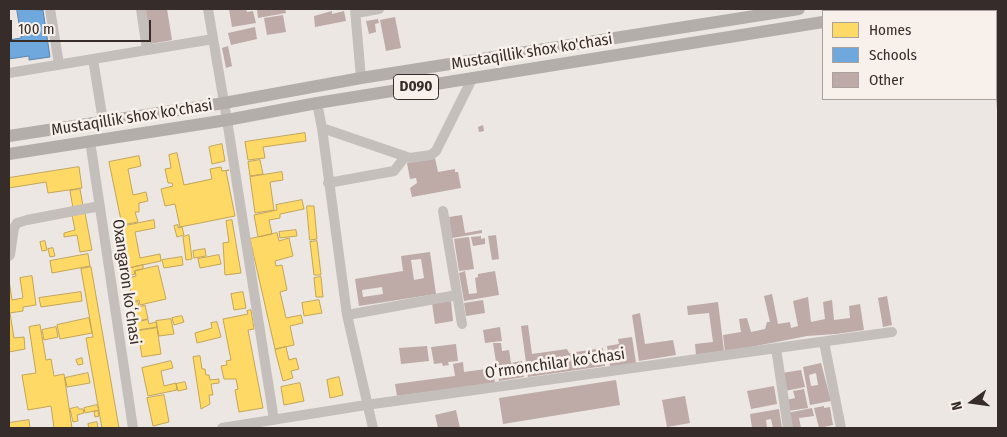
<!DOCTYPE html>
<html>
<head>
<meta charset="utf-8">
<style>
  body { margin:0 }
  #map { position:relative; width:1007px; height:437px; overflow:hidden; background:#ece7e3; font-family:"Fira Sans Condensed",sans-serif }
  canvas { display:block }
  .frame { position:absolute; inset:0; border:10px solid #362c2a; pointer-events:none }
  .legend { position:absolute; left:822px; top:10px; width:175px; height:90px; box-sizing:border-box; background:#f8f1eb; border:1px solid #aaa29e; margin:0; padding:6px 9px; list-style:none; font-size:15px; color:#362c2a }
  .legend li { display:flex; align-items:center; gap:10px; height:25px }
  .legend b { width:25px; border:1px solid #aaa29e }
  .north { position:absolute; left:947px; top:377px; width:50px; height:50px; -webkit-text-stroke:4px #f8f1eb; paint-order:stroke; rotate:256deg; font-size:14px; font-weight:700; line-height:20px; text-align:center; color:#362c2a }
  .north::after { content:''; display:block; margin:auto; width:18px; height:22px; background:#362c2a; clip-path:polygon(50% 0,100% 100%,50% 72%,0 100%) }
  .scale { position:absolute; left:10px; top:20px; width:141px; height:22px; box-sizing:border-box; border:2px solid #362c2a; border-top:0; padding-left:6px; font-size:15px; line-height:18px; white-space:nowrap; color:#362c2a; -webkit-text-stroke:4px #f8f1eb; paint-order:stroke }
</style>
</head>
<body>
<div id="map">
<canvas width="1007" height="437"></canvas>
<div class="frame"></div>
<ul class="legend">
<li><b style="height:14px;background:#ffd966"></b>Homes</li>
<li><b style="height:14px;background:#6fa8dc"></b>Schools</li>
<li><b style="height:14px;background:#beaaa6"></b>Other</li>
</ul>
<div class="north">N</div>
<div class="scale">100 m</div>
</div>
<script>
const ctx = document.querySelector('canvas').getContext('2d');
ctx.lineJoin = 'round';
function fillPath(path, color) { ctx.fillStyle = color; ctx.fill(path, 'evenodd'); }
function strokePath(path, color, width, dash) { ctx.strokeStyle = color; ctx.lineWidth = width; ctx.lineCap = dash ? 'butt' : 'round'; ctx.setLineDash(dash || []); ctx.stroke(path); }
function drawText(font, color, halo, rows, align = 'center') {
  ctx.font = font + ' "Fira Sans Condensed",sans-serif'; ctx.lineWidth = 5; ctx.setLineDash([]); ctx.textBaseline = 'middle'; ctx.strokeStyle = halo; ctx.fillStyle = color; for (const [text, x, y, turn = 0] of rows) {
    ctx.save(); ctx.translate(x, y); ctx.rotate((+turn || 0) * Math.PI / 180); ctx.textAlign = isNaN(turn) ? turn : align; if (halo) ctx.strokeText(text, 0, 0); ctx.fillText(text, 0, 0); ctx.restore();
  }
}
const homes = new Path2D(`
  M305,133L306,141L263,147L265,158L248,160L245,142Z
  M222,144L225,161L212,164L209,147Z
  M177,153L184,185L212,179L210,169L221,167L222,171L229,170L226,171L235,216L180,227L175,204L165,206L161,189L173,186L172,183H168L165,169L171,168L169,155Z
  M139,156L141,166L128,169L133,195L146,192L148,201L139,203V212H135L138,222L122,225L109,162Z
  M260,160L263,174L250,176L248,162Z
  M79,167L82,188L48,193L46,182L9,188V178Z
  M282,172L283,180L270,182L274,210L255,213L250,177Z
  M80,189L83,206L73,208L70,191Z
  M302,200L304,209L280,214V218L269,220L272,234L258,237L254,215L277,210L276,205Z
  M307,206H314L317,239L310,240Z
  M85,213L92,250L80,252L77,235L64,237V233L75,230L72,215Z
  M154,220L155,228L135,232L140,258L160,254L161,261L128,268L120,227Z
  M232,220L241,273L225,275L223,243L229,242L226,221Z
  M178,225V228L182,227L184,235L177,237L174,226Z
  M296,230L297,236L280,238L279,232Z
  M277,233L279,241L289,238L293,256L275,261L276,266L282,265L287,290L280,292L286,318L301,315L303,323L290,326L294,345L275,349L250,239Z
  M189,235L192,259L186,260L183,237Z
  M45,241L47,250L42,251L40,242Z
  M317,241L321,275H314L310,242Z
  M53,248L55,256L50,257L48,249Z
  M205,249L206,256L194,258L193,251Z
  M88,254L90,266L52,273L50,261Z
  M219,255L221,264L200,268L198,259Z
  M182,257L183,265L164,268L162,260Z
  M143,265V269L134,271L135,274L128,276L127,269Z
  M158,266L166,299L140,305L139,300L133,302L128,278L136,276L135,271Z
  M91,267L119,428H102L86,338L93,337L81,269Z
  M32,276L36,305L23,307V311L10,313L14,338L24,337L25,349L9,352V280L12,300L23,298L20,278Z
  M321,277L323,297H316L314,278Z
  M81,292L82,301L41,307L39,298Z
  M243,292L246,308L234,310L231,294Z
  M319,300L322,313L304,316L302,303Z
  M138,302L139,307L145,305L148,319L137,321L133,303Z
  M251,310L254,329L248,330L263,408L239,412L235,390L238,389L236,379H224L221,366L227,365L226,361L231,360L223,319L248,314L247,311Z
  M182,316L184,322L174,325L172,318Z
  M89,318L92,333L60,339L57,325Z
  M171,319L174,334L159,336L156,321Z
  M148,320L149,324L156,322L157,327L138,330L137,322Z
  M217,322L221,337L197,343L195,333L212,328L211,323Z
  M40,325L46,360L51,359L54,376L64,374L72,428H54L51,406L28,410L22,375L36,373L29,327Z
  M56,327L58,337L44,340L42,330Z
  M157,328L161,354L142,357L138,331Z
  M286,347L289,360L296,358L299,369L291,371L293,378L283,381L275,350Z
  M200,356L202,369H205L206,375H209L210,380L219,379V383L211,384L213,395H209L210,404L201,409L193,357Z
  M82,358L83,364L78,365L76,360Z
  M171,361L173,368L161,371L164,386L176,383L177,390L148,396L142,368Z
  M88,373L90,383L67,387L65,378Z
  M339,377L343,395L330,398L327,380Z
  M185,382L187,389L178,391L176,384Z
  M300,383L304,401L284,405L281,387Z
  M164,395L169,422L153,426L147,398Z
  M97,405L99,410L85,413L84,408Z
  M78,407L79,409H83L84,413L77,415L78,421L73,422L70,409Z
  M98,411L99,416L95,417L94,412Z
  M29,420L30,428H9V423Z
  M97,422L98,428H89L88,424Z`);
fillPath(homes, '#ffd966');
strokePath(homes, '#c3a554', 1);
const schools = new Path2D(`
  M17,9L43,10L50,57L29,60V56L9,59V40L21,38Z`);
fillPath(schools, '#6fa8dc');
strokePath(schools, '#5e83a7', 1);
fillPath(new Path2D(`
  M144,9H167L172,40L150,44Z
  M229,9H246L247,12L253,11L256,23L232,27Z
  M257,9H285L286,13L258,18Z
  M332,11V14L344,11L346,21L315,27L314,16Z
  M283,15L286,32L267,35L264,18Z
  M395,17L401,48L386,51L380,20Z
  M378,19L379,23L375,24L376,32L369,34L366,21Z
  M255,27L257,39L231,45L228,33Z
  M228,46L232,66L226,68L222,48Z
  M996,56H998L997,110L996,99Z
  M483,125L484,131L479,132L478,127Z
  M435,158L438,172L455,169V172H458L461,188L412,197L410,188L417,183L416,178L410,179L407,163Z
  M462,215L465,233L482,230V233L452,238L449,217Z
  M496,235L499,259L492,260L488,236Z
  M481,236V239L485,238V244L473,246L471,237Z
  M469,237L474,269L459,271L454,239Z
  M430,252L436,294L359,306L355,279L403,271L401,256ZM421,259L424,278L414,280L411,260ZM382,287L383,294L363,297L362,290Z
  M465,271L469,294L477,293L475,278L478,277V274L495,271L499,295L464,301L459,273Z
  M772,294L778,324L790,322L791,328L798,326L793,301L808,297L811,322L825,319L823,302L832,300L834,320L850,318L849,306L860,304L864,330L836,334L807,336L725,352L723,335L741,332L739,319L747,318L751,332L765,329L767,322H770L764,296Z
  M887,296L892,325L883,327L878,298Z
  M483,300L485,313L466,316L464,303Z
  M451,301L453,321L435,324L432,303Z
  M718,302L724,351L696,355L695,344L713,342L709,313L688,315L687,306Z
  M640,313L645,344L673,340L676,355L639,361L632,315Z
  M528,325L532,354L567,349L569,353L603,348L605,366L528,377L521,326Z
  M500,327L502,341L485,343L483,330Z
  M632,337L636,363L610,367L607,346L619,344L618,339Z
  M493,343H501L502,351L509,350L511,363L522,361L524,377L499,381Z
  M456,344L458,361L448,362L449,365L443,366L442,363L434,364L431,347Z
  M427,346L429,361L401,364L399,348Z
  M463,362L464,372L493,368L495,383L397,396L395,384L455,376L453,364Z
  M821,363L831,401L810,405L803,367ZM816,373L818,385L811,386L809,375Z
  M801,370L805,387L785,391L782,373Z
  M616,380L620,405L503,424L499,398Z
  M774,386L777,404L751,409L747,391Z
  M804,389L808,408L788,411L786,400L795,398L793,391Z
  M685,396L690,423L667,427L662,400Z
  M824,406V408L830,407L833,425L819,428L814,408Z
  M812,408L814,416L799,418L801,428H790L787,413Z
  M779,409L782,428H773L771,419L766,420L767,428H752L750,414Z
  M456,410L460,428H438L435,415Z`), '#beaaa6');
strokePath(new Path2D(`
  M50,9L59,64
  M141,9L147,50
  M208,9L227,120L274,420
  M355,9L361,78
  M356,13L379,9
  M996,47L998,50
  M93,59L103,121
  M9,73L213,39
  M317,103L322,128L347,315L373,428
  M322,128L410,158L431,155L436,151L473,77
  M90,141L133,428
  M328,183L394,171L405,157
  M443,211L462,324
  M9,256L10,255L14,228L17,223L27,220L100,206
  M347,315L457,295
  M824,342L841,428
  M776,348L788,428
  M222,428L366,405L892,332`), '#c5bfbc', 10);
strokePath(new Path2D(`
  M892,11L908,9
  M9,136L224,103L361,78L799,9
  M9,154L227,120L317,103L823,22`), '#b4aeab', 12);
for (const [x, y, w] of [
  [416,87,45]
]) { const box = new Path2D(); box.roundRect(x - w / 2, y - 12.5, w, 25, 4); ctx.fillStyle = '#f8f1eb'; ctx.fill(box); strokePath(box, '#362c2a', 1); }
drawText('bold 15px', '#362c2a', null, [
  ["D090",416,87]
]);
drawText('16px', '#362c2a', '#f8f1eb', [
  ["Mustaqillik shox ko'chasi",532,52,-9],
  ["Mustaqillik shox ko'chasi",132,118,-9],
  ["Oxangaron koʻchasi",126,282,82],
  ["Oʻrmonchilar koʻchasi",555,364,-8]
]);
</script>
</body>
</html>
